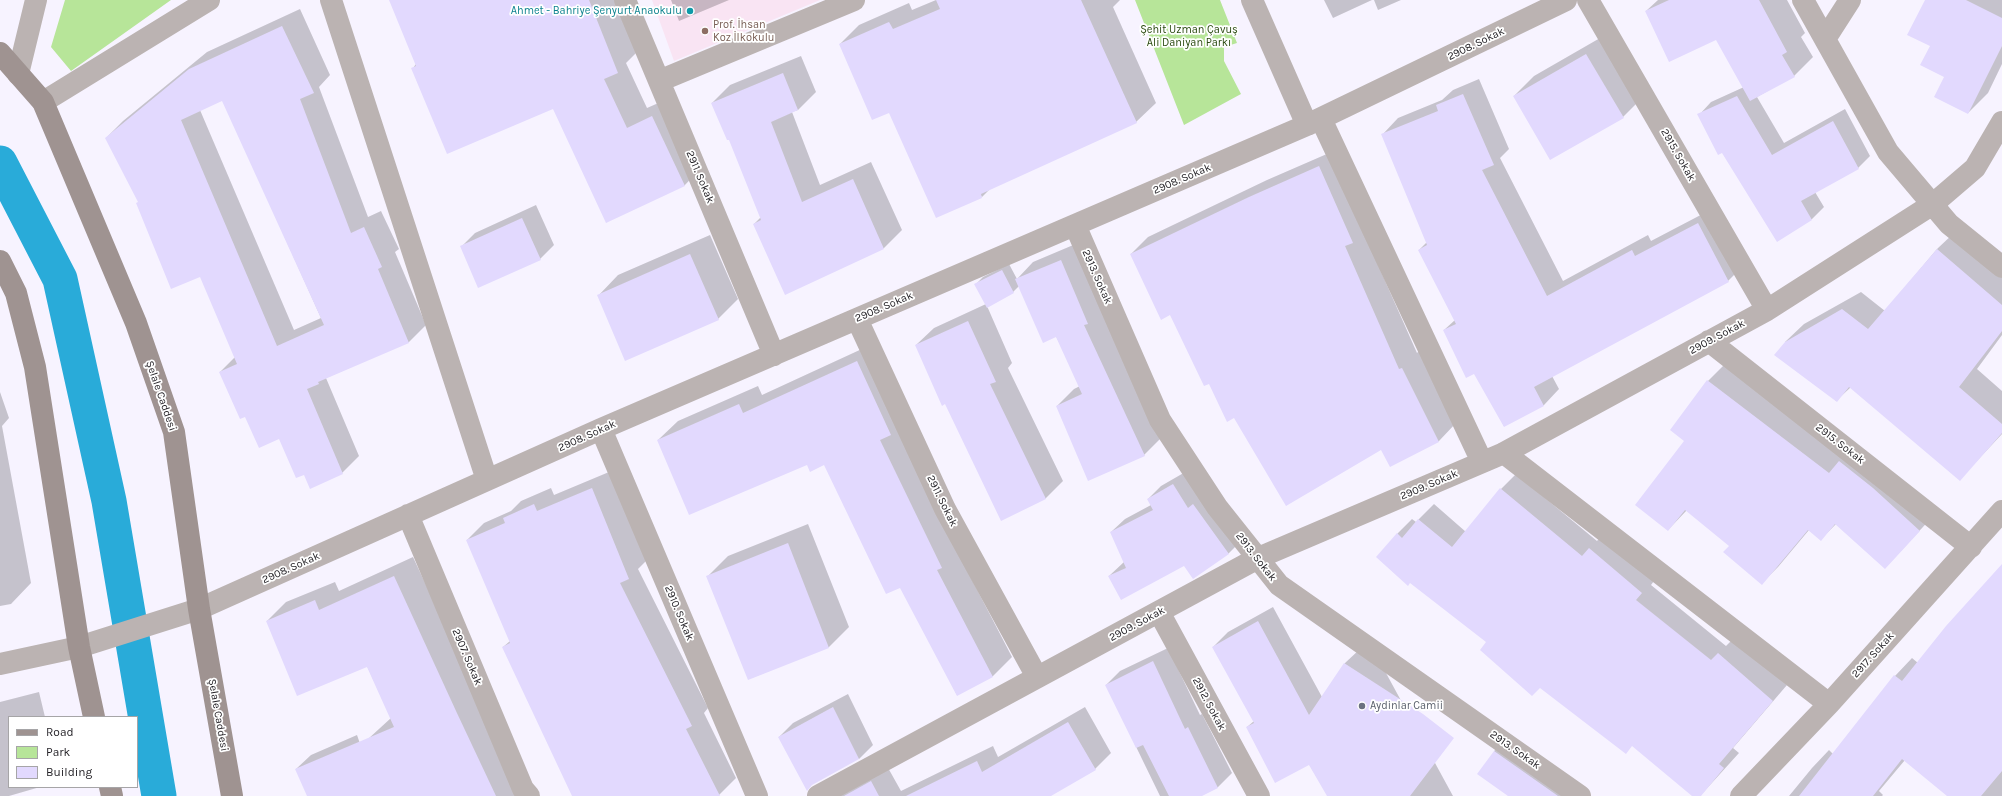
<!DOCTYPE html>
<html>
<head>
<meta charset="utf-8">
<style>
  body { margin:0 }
  #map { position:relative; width:2002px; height:796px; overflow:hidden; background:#f7f3ff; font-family:Karla,sans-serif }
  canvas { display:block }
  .legend { position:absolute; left:8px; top:716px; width:130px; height:72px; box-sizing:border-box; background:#fff; border:1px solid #a6a5a7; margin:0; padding:5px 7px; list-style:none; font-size:12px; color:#201e23 }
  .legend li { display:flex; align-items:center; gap:8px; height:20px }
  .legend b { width:20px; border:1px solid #a6a5a7 }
</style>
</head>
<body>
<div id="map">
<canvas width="2002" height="796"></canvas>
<ul class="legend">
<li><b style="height:5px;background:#9f9391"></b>Road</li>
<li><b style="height:11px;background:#b7e599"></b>Park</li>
<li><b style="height:11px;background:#e2d9fe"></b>Building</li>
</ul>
</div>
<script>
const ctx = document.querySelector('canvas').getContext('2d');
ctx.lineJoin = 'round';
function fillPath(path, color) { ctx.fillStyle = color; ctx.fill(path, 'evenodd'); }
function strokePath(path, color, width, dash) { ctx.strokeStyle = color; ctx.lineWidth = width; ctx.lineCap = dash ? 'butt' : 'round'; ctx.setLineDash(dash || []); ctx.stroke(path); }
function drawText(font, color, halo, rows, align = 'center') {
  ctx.font = font + ' Karla,sans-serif'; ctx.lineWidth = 3.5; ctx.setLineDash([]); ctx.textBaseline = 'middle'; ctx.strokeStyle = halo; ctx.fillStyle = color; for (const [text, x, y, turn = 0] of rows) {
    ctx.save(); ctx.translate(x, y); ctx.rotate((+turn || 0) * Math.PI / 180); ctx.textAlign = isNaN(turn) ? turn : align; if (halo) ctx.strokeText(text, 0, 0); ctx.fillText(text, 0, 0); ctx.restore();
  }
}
fillPath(new Path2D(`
  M652,0H820L674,61Z`), '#f9e4f3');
fillPath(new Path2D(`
  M65,0H171L71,71L51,47Z
  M1135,0H1220L1237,43L1224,47V61L1241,94L1184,125Z`), '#b7e599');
fillPath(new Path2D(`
  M390,0H617L637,52L626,63L647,108L672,97L704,165L684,186L554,108L413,68L416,64Z
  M671,0H729L679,21Z
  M936,0H1120L1113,7L1156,103L1136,122L990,189L982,197L889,112L840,44L859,25L909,3L912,10Z
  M1324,0H1372L1333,18Z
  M1374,0H1401L1378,10Z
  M1658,0H1787L1805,33L1801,37L1813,57L1794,76L1757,97L1784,143L1845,109L1870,156L1858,168L1815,192L1824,207L1812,219L1777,240L1699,115L1711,102L1744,87L1717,39L1646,11Z
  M1926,0H2002V64L1988,93L1968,113L1946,77L1931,46Z
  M300,9L330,75L319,87L368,217L381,211L399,249L395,252L426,325L409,342L326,378L359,456L342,473H304L279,437L246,416L220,372L235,357L201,276L139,202L106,138L123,121L207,52ZM223,100L321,318L294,330L200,110Z
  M1607,34L1643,97L1623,117L1514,96L1534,76Z
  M801,56L816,92L798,110L792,112L820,185L871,162L902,230L884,248L786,293L754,224L761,217L729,138L712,103L730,85Z
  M1479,79L1509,149L1500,158L1563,281L1648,235L1651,241L1714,208L1744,265L1728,281L1552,376L1559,389L1544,405L1504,426L1475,373L1444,330L1455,320L1419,250L1427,242L1383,134L1398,118L1442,100L1453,90Z
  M1336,150L1363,231L1417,353L1419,351L1456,423L1439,441L1391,465L1382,448L1235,417L1209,382L1170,314L1131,254L1148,237L1267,180Z
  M536,205L554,245L540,259L461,247L475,233Z
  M1955,232L2002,272V335L1977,369L2002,391V434L1960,479L1851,387L1836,401L1785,342L1804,324L1861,292L1885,311L1937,249Z
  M710,235L738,299L718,319L598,296L618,275Z
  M1078,243L1161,438L1144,455L1057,406L1074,389L1080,386L1056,336L1019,286L1013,292L987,306L1012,363L1008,368L1063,481L1045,499L916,345L934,328L986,304L976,284L983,277L1009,264L1017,279L1033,262Z
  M877,342L957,551L1012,657L993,676L957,695L901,586L825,464L807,463L658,440L678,421L758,386L762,395Z
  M1725,364L1935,514L1885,568L1836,524L1821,539L1809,530L1778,567L1762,583L1730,546L1687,510L1668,530L1686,441L1671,430L1708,381Z
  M0,392L9,418L2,426L31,583L11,604L0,606Z
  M1187,471L1242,540L1228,554L1184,565L1109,576L1124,562L1111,532L1125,519L1151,505L1148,499L1161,486Z
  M609,472L646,561L638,569L708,708L704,713L736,778L718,796H594L503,647L510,641L467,540L484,523L511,511L521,501L551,488L554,495Z
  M1516,474L1597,541L1604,533L1657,577L1651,585L1726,646L1734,638L1787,685L1733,748L1739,753L1700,796H1693L1633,745L1488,642L1397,534L1412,519L1416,522L1434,504L1466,532L1501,489Z
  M808,524L849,627L829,647L749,679L708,576L728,556Z
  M413,557L524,796H417L368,739L391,718L367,666L267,621L286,602L335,582L339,591Z
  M2002,565V796H1948L1905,760L1879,791L1883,795L1882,796H1789L1812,768L1829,750L1833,754L1895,676L1912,658L1918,663Z
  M1273,607L1322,697L1345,663L1360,649L1380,662L1453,796H1328L1309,764L1247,727L1254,721L1213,647L1228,632Z
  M1168,648L1200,715L1202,714L1232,773L1218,787L1200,796H1160L1106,685L1120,671Z
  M39,692L45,717H9V787H40L9,796H0V702Z
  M848,694L873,745L859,759L779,737L793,723Z
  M1085,707L1111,753L1095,769L1049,796H839L887,766L901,791L993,746L998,757Z
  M357,735L378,796H308L296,769L311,755Z
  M1509,737L1590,796H1510L1494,751Z`), '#0003');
strokePath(new Path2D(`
  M0,163L60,279L109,501L159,796`), '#29abd9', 35);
fillPath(new Path2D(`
  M389,0H589L618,73L604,79L627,128L652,116L685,186L606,223L553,109L447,154L411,68L416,66Z
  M936,0H1081L1137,123L981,194L982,198L936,218L889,113L872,120L839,44L889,22L893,29L940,9Z
  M1669,0H1759L1787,52L1782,55L1795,77L1750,101L1716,40L1669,62L1645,11Z
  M1925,0H1966L2002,18V46L1968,114L1934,97L1944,77L1920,65L1930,46L1907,35Z
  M282,26L314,93L300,99L351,233L364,227L382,267L378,269L409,343L318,382L319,384L307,389L343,474L310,489L304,475L296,478L279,439L259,448L245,417L240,419L219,372L237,364L200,277L171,289L136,203L138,202L105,138L189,69ZM222,101L324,325L277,346L181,120Z
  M1586,54L1624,118L1550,160L1513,96Z
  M783,73L798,110L771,122L802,202L853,179L884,249L785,295L753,224L761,220L729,140H727L711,103Z
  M1463,94L1494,165L1482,170L1547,296L1632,250L1635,256L1698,223L1729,282L1534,387L1544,406L1504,427L1474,374L1466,378L1443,330L1456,324L1418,250L1427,245L1381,134L1438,111L1436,105Z
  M1737,96L1772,155L1833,121L1859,169L1801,201L1812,220L1777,242L1722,153L1718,155L1697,114Z
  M1319,166L1353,243L1345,246L1399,369L1402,368L1439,442L1390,467L1381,450L1286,506L1234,418L1227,422L1209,384L1204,386L1170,315L1161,320L1130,254L1249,197Z
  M522,218L541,260L478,288L460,246Z
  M1937,249L2002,305V331L1959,387L2002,424V433L1960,481L1849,387L1837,402L1774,355L1785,342L1842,309L1868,329Z
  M690,254L719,320L625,361L597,295Z
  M1061,260L1088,324L1084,325L1145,456L1088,481L1056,406L1082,394L1056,337L1043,343L1015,279Z
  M1002,270L1014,293L987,308L974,284Z
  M968,321L996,382L990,384L1046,499L1001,521L945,404L942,406L915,345Z
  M857,361L891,435L880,440L942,568L937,570L993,677L957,696L900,588L886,594L824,465L810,472L807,465L689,515L657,440L739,404L743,413Z
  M1707,380L1829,473L1839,461L1873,488L1920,531L1885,569L1835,524L1821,541L1808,530L1762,585L1723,552L1729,546L1685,510L1668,531L1635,505L1684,441L1670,430Z
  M1173,484L1188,508L1193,504L1229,554L1193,579L1184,566L1121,600L1108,576L1126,568L1110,532L1153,510L1147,499Z
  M592,488L629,579L620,583L692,726L686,729L720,796H572L502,647L510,643L466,540L505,523L503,518L534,504L537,511Z
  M1500,488L1582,556L1589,548L1642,593L1636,600L1711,660L1718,653L1773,701L1719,764L1724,768L1701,796H1692L1632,746L1626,754L1540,688L1532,696L1480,650L1486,642L1410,583L1408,586L1376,557L1397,533L1402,538L1418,519L1452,547Z
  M788,543L829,648L748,680L706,576Z
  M2002,564V771L1981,796H1947L1902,759L1873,796H1799L1894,675L1902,681L1946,626Z
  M394,576L456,711L496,796H307L295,769L394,727L367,667L297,696L266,621L315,600L319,610Z
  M1258,621L1309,715L1344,663L1423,714L1454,738L1410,796H1327L1309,765L1275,783L1246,727L1254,723L1212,647Z
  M1153,661L1185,729L1188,727L1218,788L1202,796H1169L1143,745L1136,748L1105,685Z
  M833,707L859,759L812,785L807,791L778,737Z
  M1068,722L1096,770L1051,796H906L977,761L982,772Z
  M1494,751L1558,796H1508L1477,774Z
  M871,781L879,796H844Z`), '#e2d9fe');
strokePath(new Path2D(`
  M331,0L487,480
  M625,0L774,355
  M1252,0L1307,125
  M1588,0L1767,310
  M1803,0L1888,152L1949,224L2002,267
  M1825,39L1850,0
  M18,74L36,0
  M659,81L854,0
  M43,102L209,0
  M1321,119L1482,462
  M1075,225L1160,420L1217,507L1279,585L1580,796
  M857,319L945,509L1037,677
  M1709,341L1971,547
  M601,429L757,796
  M1504,453L1829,704
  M408,515L523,789L529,796
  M1159,612L1259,796
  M0,664L79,647L199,609L601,429L1307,125L1566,0
  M818,796L1258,558L1504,453L1767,310L1933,204L1975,168L2002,122
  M1741,796L1829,704L2002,511`), '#bbb3b2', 22);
strokePath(new Path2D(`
  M0,53L43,102L136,323L174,432L199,609L232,796
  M0,261L16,293L35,367L79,647L94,717
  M110,787L112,796`), '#9f9391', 22);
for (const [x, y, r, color] of [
  [690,11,4,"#0f9aa8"],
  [705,31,4,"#8d6e63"],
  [1362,706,4,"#6b7280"]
]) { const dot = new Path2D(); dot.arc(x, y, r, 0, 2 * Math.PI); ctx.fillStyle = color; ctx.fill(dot); strokePath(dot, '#fff', 1.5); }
drawText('11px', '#0d838f', '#fff', [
  ["Ahmet - Bahriye Şenyurt Anaokulu",682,11]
], 'right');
drawText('11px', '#785e54', '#fff', [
  ["Prof. İhsan",713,25],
  ["Koz İlkokulu",713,38]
], 'left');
drawText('11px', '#29490e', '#fff', [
  ["Şehit Uzman Çavuş",1189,30],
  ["Ali Daniyan Parkı",1189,43]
]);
drawText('11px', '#201e23', '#fff', [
  ["2908. Sokak",1476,44,-26],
  ["2915. Sokak",1678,155,60],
  ["2911. Sokak",700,177,67],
  ["2908. Sokak",1182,179,-23],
  ["2913. Sokak",1097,277,66],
  ["2908. Sokak",884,307,-23],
  ["2909. Sokak",1717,337,-28],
  ["Şelale Caddesi",161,396,71],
  ["2908. Sokak",587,436,-24],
  ["2915. Sokak",1840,444,38],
  ["2909. Sokak",1429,485,-23],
  ["2911. Sokak",942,501,64],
  ["2913. Sokak",1256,557,52],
  ["2908. Sokak",291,568,-24],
  ["2910. Sokak",679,613,67],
  ["2909. Sokak",1137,624,-28],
  ["2917. Sokak",1873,655,-48],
  ["2907. Sokak",467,657,67],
  ["2912. Sokak",1209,704,62],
  ["Şelale Caddesi",218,715,80],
  ["2913. Sokak",1515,750,35]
]);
drawText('11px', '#5b616d', '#fff', [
  ["Aydinlar Camii",1370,706]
], 'left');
</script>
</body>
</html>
